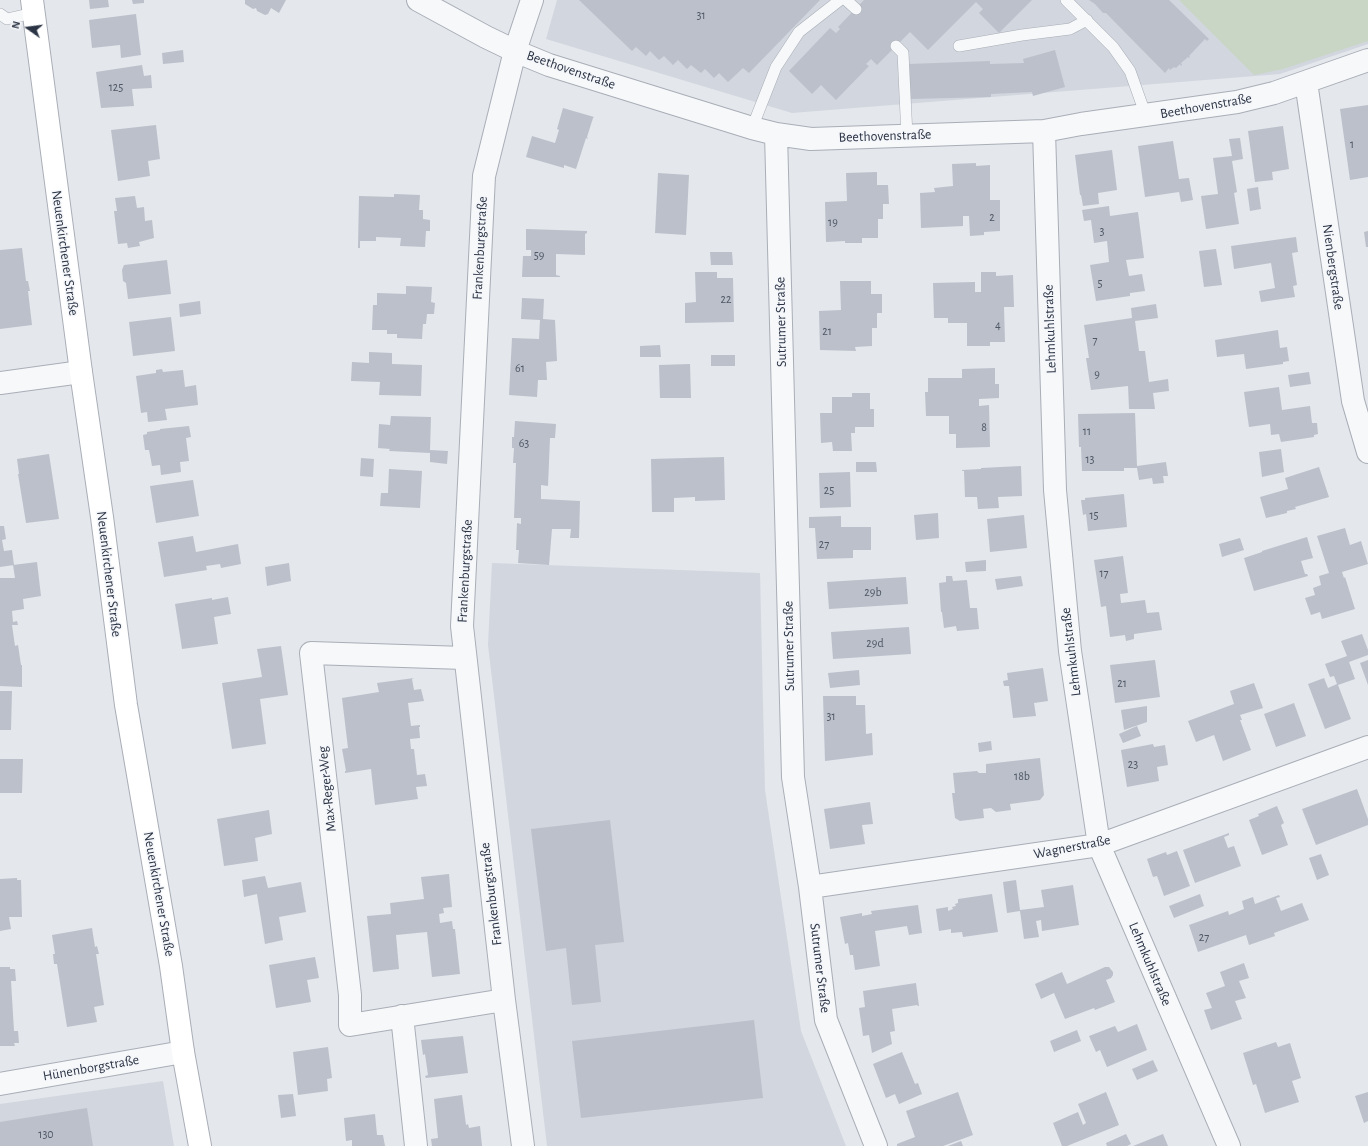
<!DOCTYPE html>
<html>
<head>
<meta charset="utf-8">
<style>
  body { margin:0 }
  #map { position:relative; width:1368px; height:1146px; overflow:hidden; background:#e4e7ec; font-family:"Alegreya Sans",sans-serif }
  canvas { display:block }
  .north { position:absolute; left:8px; top:8px; width:40px; height:40px; -webkit-text-stroke:3px #f4f6f9; paint-order:stroke; rotate:284deg; font-size:11px; font-weight:700; line-height:16px; text-align:center; color:#2b3445 }
  .north::after { content:''; display:block; margin:auto; width:14px; height:18px; background:#2b3445; clip-path:polygon(50% 0,100% 100%,50% 72%,0 100%) }
</style>
</head>
<body>
<div id="map">
<canvas width="1368" height="1146"></canvas>
<div class="north">N</div>
</div>
<script>
const ctx = document.querySelector('canvas').getContext('2d');
ctx.lineJoin = 'round';
function fillPath(path, color) { ctx.fillStyle = color; ctx.fill(path, 'evenodd'); }
function strokePath(path, color, width, dash) { ctx.strokeStyle = color; ctx.lineWidth = width; ctx.lineCap = dash ? 'butt' : 'round'; ctx.setLineDash(dash || []); ctx.stroke(path); }
function drawText(font, color, halo, rows, align = 'center') {
  ctx.font = font + ' "Alegreya Sans",sans-serif'; ctx.lineWidth = 3; ctx.setLineDash([]); ctx.textBaseline = 'middle'; ctx.strokeStyle = halo; ctx.fillStyle = color; for (const [text, x, y, turn = 0] of rows) {
    ctx.save(); ctx.translate(x, y); ctx.rotate((+turn || 0) * Math.PI / 180); ctx.textAlign = isNaN(turn) ? turn : align; if (halo) ctx.strokeText(text, 0, 0); ctx.fillText(text, 0, 0); ctx.restore();
  }
}
fillPath(new Path2D(`
  M557,0H1368V44L1280,74L792,113L546,39Z
  M492,563L760,573L765,790L801,1031L846,1146H547L488,645Z
  M163,1081L174,1146H0V1104Z`), '#d2d6de');
fillPath(new Path2D(`
  M1179,0H1368V41L1283,69L1254,75Z`), '#c9d6c5');
fillPath(new Path2D(`
  M89,0H108L109,7L90,9Z
  M132,0H144V3L133,4Z
  M245,0H286L279,13L271,8L268,14L265,15L257,11L256,8L253,9L245,4Z
  M579,0H820L749,73L743,68L728,82L719,73L714,78L705,69L701,73L691,65L687,69L678,60L673,65L664,56L659,60L650,51L646,56L636,47L632,51Z
  M864,0H1032L999,33L979,13L983,9L976,2L928,50L910,32L877,65L871,59L866,64L869,66L836,100L821,85L812,94L789,71L830,28L836,33L840,29L838,27Z
  M1089,0H1169L1209,39L1207,41L1205,39L1189,56L1190,57L1189,58L1188,57L1181,63L1182,65L1181,66L1180,64L1176,68L1174,67L1170,70L1169,68L1165,73L1106,13H1103L1095,4Z
  M136,14L141,55L121,58L120,45L92,48L89,20Z
  M183,50L184,62L163,64L162,53Z
  M1055,50L1065,87L1033,96L1032,92L991,94V97L910,99L909,64L990,61V64L1024,63L1023,59Z
  M142,65L144,76L151,75L152,88L132,89L134,106L101,108L96,72Z
  M1368,105V177L1350,180L1340,109Z
  M563,108L594,117L593,118L587,137L588,139L586,138L576,169L564,165V168L526,157L532,136L555,143L559,130L557,129Z
  M156,125L160,159L148,161L150,176L118,181L111,130Z
  M1283,126L1289,169L1272,172L1273,180L1255,182L1248,131Z
  M1240,138L1243,159L1232,161L1237,192L1234,193L1239,224L1206,229L1201,196L1218,194L1213,158L1232,156L1229,139Z
  M1173,141L1179,179L1189,178L1193,200L1181,202L1179,192L1145,197L1138,146Z
  M1112,150L1117,190L1098,193L1099,204L1083,206L1081,195H1080L1075,155Z
  M976,163V166L990,165V200H1000V231L984,232V235L970,236L969,216H963V226L921,228L920,193L935,192L934,188L953,186L952,164Z
  M877,172V185H888L889,204H883V219H878V238H862V243H845V241L826,242L825,202L847,201L846,173Z
  M658,173L689,175L686,235L655,233Z
  M1258,187L1261,209L1250,211L1247,189Z
  M394,194L420,195L419,210H423V219L430,220V231H426L425,247L400,246L401,238L376,237V241H360V248H358L359,196L394,197Z
  M135,196L137,208L144,207L145,221L152,220L154,238L139,242L140,246L128,248L127,243L118,244L114,211H117L115,198Z
  M1109,206L1110,216L1138,212L1144,258L1126,260L1129,276L1142,274L1145,291L1130,293V296L1096,301L1090,265L1109,262L1108,251L1107,241L1094,243L1091,220L1084,221L1082,210Z
  M526,229L587,231V233L585,234V255L556,254V275L560,276V277H522L523,256H531V250H526Z
  M1368,231V247H1366L1364,232Z
  M1296,237L1298,252L1292,253L1297,285L1293,286L1295,297L1261,302L1259,291L1275,288L1271,263L1234,269L1231,246Z
  M22,248L26,281H28L30,291H28L32,325L0,329V250Z
  M1216,249L1222,285L1204,287L1199,251Z
  M710,252H732L733,265H711Z
  M167,260L171,294L128,299L126,283L123,281L122,270L124,265Z
  M695,272H717V278H733L734,322L685,323V303L696,302Z
  M981,272H996V276L1013,275L1014,307H1004L1005,342H990V346H967V323H948V318H934L933,283L975,282V292H981Z
  M840,281H871V294H882V313H877V328H872V346L855,347L856,351L820,350L819,311L841,310Z
  M406,286L432,287L431,302L435,303L434,314H427L426,324H423L422,339L397,338V334H387V330H372L373,305H377V293L406,294Z
  M522,298L544,299L543,319L555,320L557,361L546,362L547,380H538L537,397L509,395L512,338L539,339L540,320L521,319Z
  M200,301L201,314L180,317L179,304Z
  M1156,304L1158,318L1135,321L1139,351H1145L1149,382L1168,379L1169,391L1153,393L1155,409H1129L1128,386L1091,390L1086,358H1089L1084,325L1132,318L1131,308Z
  M171,317L175,351L133,356L129,322Z
  M1278,330L1280,348L1287,347L1289,361L1283,362V364L1246,369L1244,354L1217,357L1215,340Z
  M660,345L661,357H640V346Z
  M369,352L392,353V364L422,365L421,396L379,395L380,382L351,381L352,362L369,363Z
  M711,355H735V366H711Z
  M690,364L691,398H660L659,365Z
  M995,368V384H999V398L979,399V406L989,405L990,447L956,448V434H949V416H926L925,392H928V378H962V369Z
  M162,369L163,372L183,370L185,387L196,385L198,405L165,409L167,420L148,422L147,412L141,413L136,376L156,373V370Z
  M1309,372L1311,384L1290,387L1288,375Z
  M1279,387L1282,410L1310,406L1312,423H1317L1318,434L1314,435V437L1281,442L1279,434L1271,435L1270,424L1249,427L1244,392Z
  M852,393H870V409H874V427H855V433H851L852,451H833L832,442L821,443L820,413H832V397H852Z
  M1135,413L1137,466L1166,462L1168,476H1163L1164,483L1153,484L1152,478L1139,480L1137,468H1124V471H1082L1081,447H1079L1078,414Z
  M391,416L431,417L430,450L448,451L447,464L430,462V453L389,451L390,449L378,448L379,424L390,425Z
  M515,421L556,424L555,438H550L548,486L541,485V499L580,501L579,538H570L571,529H552L549,565L518,563L519,550H516L517,523L521,524V518H514L516,463H513L514,448H512V437H514Z
  M189,426L191,437L186,438L189,461L180,462L181,472L161,475L160,465L152,466L149,450H145L143,435L147,434V432L160,430V429Z
  M1281,449L1284,472L1262,477L1259,452Z
  M49,454L59,519L26,523L18,474H19L17,459Z
  M724,457L725,500L695,501V497L674,498V512H652L651,459Z
  M361,458L374,459L373,477L360,476Z
  M856,462H876L877,472H856Z
  M1021,466L1022,496L998,497L999,508L978,509L977,497H965L964,471H962V470L981,469V468Z
  M1319,467L1329,497L1295,507L1296,509L1287,511V513L1266,518L1260,497L1288,489L1285,478Z
  M389,469L422,471L420,508L380,506L381,493H388Z
  M850,472L851,507L820,508L819,473Z
  M193,480L199,516L156,523L150,486Z
  M1124,494L1127,527L1088,531L1086,514L1083,515L1081,500H1085V498Z
  M938,513L939,538L916,540L914,515Z
  M1024,515L1027,548L990,552L987,519Z
  M841,516V527H871V550H853V558L817,559L815,528H809V517Z
  M0,526H4L6,539L2,540L4,551L12,550L14,565L0,567Z
  M1345,528L1350,545L1361,541L1368,564L1342,572L1344,578L1345,577L1355,609L1322,619L1320,612L1311,615L1305,598L1315,595L1313,588L1321,585L1319,576L1329,573L1317,536Z
  M193,536L196,552L238,544L241,564L221,568L220,564L206,566L207,570L164,577L158,542Z
  M1307,537L1313,558L1301,561L1305,574H1307L1308,576L1254,591L1244,558L1262,552V551Z
  M1240,538L1244,550L1222,557L1219,544Z
  M1123,556L1128,593L1120,594L1121,603L1145,600L1147,613L1159,612L1162,630L1134,634V639L1126,641L1125,635L1110,637L1106,606L1101,607L1094,560Z
  M986,560V571L966,572L965,562Z
  M37,562L41,596L23,599L24,609L12,611L13,622L17,621L18,625H12L15,646L18,645L21,665H22V687L0,686V578H15L13,565Z
  M289,563L291,581L267,586L265,567Z
  M946,576H952L953,581L967,580L970,608H977L979,629L957,631L956,626L944,628L942,612H941L939,583L946,582Z
  M1021,576L1023,586L997,590L995,579Z
  M906,577L908,604L829,609L827,582Z
  M228,597L231,614L214,617L218,644L182,649L175,604L212,598V600Z
  M909,627L911,654L833,659L831,632Z
  M1362,634L1368,650V655L1349,662L1355,679L1338,685L1351,719L1325,729L1308,684L1324,678L1328,688L1337,684L1334,676L1330,677L1325,664L1347,656L1341,641Z
  M281,646L288,695L260,699L266,744L232,749L222,683L262,677L257,649Z
  M1155,660L1160,697L1115,703L1110,665Z
  M1368,660V685L1360,663Z
  M1043,668L1048,701L1034,703L1036,716L1013,718L1009,686H1004L1003,681L1008,680L1007,673Z
  M859,670L860,685L830,688L828,673Z
  M414,678L412,679L414,690L421,689L424,701L408,703L411,726L420,725V727H419L420,738L410,739L411,749H414L417,775L425,774L427,786L416,787L418,799L375,805L371,769L345,773V771H346L342,749L348,748L342,698L379,692L377,683Z
  M1254,683L1263,708L1240,715L1242,720H1240L1251,750L1223,761L1214,735L1196,742L1188,721L1234,704L1230,691Z
  M0,691H12L11,730H0Z
  M823,696H856V705H865L866,734L872,733L873,755L825,761Z
  M1294,703L1306,736L1276,747L1264,714Z
  M1147,706V722L1124,730L1121,710Z
  M1137,726L1141,736L1123,743L1119,734Z
  M991,741L992,750L979,752L978,743Z
  M1153,744L1154,747L1165,745L1168,765L1157,767L1159,781L1127,787L1121,750Z
  M1040,758L1044,795L1040,800L1010,804L1011,810L996,812L991,808L983,809L984,818L960,821L955,818L952,793H955L953,773L977,771L979,773H986V764Z
  M0,759H23L22,793H0Z
  M1357,789L1368,819V825L1316,845L1302,809Z
  M870,802L873,824L862,825L865,844L830,849L824,809Z
  M1277,806L1284,823L1281,825L1288,845L1262,855L1249,820L1259,816L1258,814Z
  M269,810L272,834L255,838L258,861L224,866L217,819Z
  M610,820L624,942L595,945L601,1002L572,1005L566,948L546,951L531,829Z
  M1229,833V835L1224,837L1228,848L1234,846L1241,866L1195,883L1183,850Z
  M1177,851L1190,886L1164,896L1157,876L1153,877L1147,859L1166,852L1167,855Z
  M1321,854L1329,875L1317,880L1309,858Z
  M449,874L452,907L443,908L444,913L439,914L440,923L452,921L453,929H455L460,974L432,977L427,932L396,935L399,969L373,972L367,916L391,914L390,903L424,899L421,877Z
  M265,876L268,888L301,882L306,912L279,917L283,940L265,944L257,894L244,897L242,880Z
  M17,878V880H21L22,917H9L11,929L0,931V879Z
  M1016,880L1020,910L1044,907L1041,890L1073,885L1079,925L1042,931L1041,920L1036,921L1039,937L1024,939L1020,911L1007,913L1003,882Z
  M992,894L998,932L963,937L962,932L951,933V929L939,931L936,909L948,907V911L953,909L952,907L956,906L955,904L958,903V899Z
  M1200,894L1204,906L1174,918L1169,906Z
  M1279,895L1280,897L1276,898L1281,911L1302,903L1309,920L1274,933L1275,936L1249,945L1246,935L1198,952L1189,925L1228,911L1229,915L1244,909L1242,901L1253,897L1255,904Z
  M918,905L922,933L909,935L907,926L875,931L880,966L855,970L853,955H850L848,943L845,944L840,917L862,913V916L872,914L871,911Z
  M92,928L95,947L97,946L99,954H96L104,1005L94,1007L97,1022L67,1027L57,964H54L53,954H55L52,935Z
  M315,957L319,978L307,980L311,1002L276,1008L269,965Z
  M1244,963L1249,978L1239,981L1246,998L1235,1001L1242,1019L1211,1030L1204,1010L1212,1008L1206,993L1225,986L1220,972Z
  M0,967H10V969H15L16,981H11L14,1031H18L19,1043H14L15,1046H0Z
  M1105,967H1109L1113,972V975L1111,978L1106,980L1115,1002L1095,1010L1094,1008L1065,1019L1054,993L1041,999L1035,984L1062,972L1067,984Z
  M916,983L919,1006H918L917,1005L892,1009L895,1031L890,1032L892,1044L872,1053L869,1035L863,1036L859,1008L865,1007L863,991Z
  M754,1020L763,1098L581,1118L572,1041Z
  M1137,1024L1147,1050L1107,1067L1100,1050L1096,1052L1089,1036L1115,1026L1118,1032Z
  M1077,1030L1081,1041L1054,1052L1050,1041Z
  M463,1036L468,1073L426,1078L425,1076L428,1075L425,1054L423,1055L421,1040Z
  M1276,1042L1278,1047L1290,1043L1301,1078L1292,1081L1299,1102L1265,1113L1256,1084L1253,1085L1243,1053Z
  M328,1047L332,1078L327,1079L328,1091L298,1095L293,1052Z
  M902,1052L915,1084L918,1083L922,1094L899,1104L895,1094L886,1098L873,1064Z
  M1153,1060L1158,1071L1137,1080L1132,1069Z
  M958,1092L973,1135L943,1146H897V1144L915,1137L906,1111Z
  M1106,1092L1119,1125L1067,1146H1062L1053,1123L1078,1112L1083,1125L1086,1123L1078,1104Z
  M1368,1092V1121L1364,1123L1355,1096Z
  M293,1094L296,1116L281,1118L278,1095Z
  M462,1095L466,1125L468,1124L469,1128L480,1126L482,1146H432L431,1139L438,1138L434,1099Z
  M87,1108L93,1146H0V1122Z
  M375,1114L377,1135H383L385,1146H352V1140L346,1141L344,1118Z
  M1126,1134L1131,1144L1127,1146H1107L1106,1143Z
  M1163,1134L1168,1146H1133Z
  M961,1141L963,1146H948Z`), '#bbc0ca');
const lane = new Path2D(`
  M846,0L856,9
  M1066,0L1113,47L1130,71L1146,116
  M0,14L7,19L33,13
  M896,46L903,53L907,136
  M959,46L1022,35L1070,29L1087,20
  M752,128L776,67L799,32L840,0`);
const street = new Path2D(`
  M418,0L486,37L515,51L549,65L752,128L776,134L811,139L1044,131L1081,124L1237,102L1274,93L1368,60
  M1306,82L1353,401L1368,452
  M1044,131L1055,490L1070,651L1099,845L1229,1146
  M776,134L793,777L810,887L826,1020L876,1146
  M0,383L81,372
  M464,658L311,653L350,995V1025L504,1000
  M810,887L1099,845L1368,747
  M402,1016L416,1146
  M0,1084L183,1052
  M523,1146L504,1000L462,626L484,176L515,51L532,0`);
const secondary = new Path2D(`
  M32,0L81,372L102,517L126,705L171,966L183,1052L200,1146`);
strokePath(lane, '#a9aeb7', 12);
strokePath(street, '#a9aeb7', 24);
strokePath(secondary, '#a9aeb7', 24);
strokePath(lane, '#f7f8fa', 11);
strokePath(street, '#f7f8fa', 22);
strokePath(secondary, '#fff', 22);
drawText('12px', '#4f5766', null, [
  ["31",701,15],
  ["125",116,87],
  ["1",1352,144],
  ["2",992,217],
  ["19",833,222],
  ["3",1102,231],
  ["59",539,255],
  ["5",1100,283],
  ["22",726,299],
  ["4",998,325],
  ["21",827,331],
  ["7",1095,340],
  ["61",520,368],
  ["9",1097,374],
  ["8",984,427],
  ["11",1087,431],
  ["63",524,443],
  ["13",1090,459],
  ["25",829,490],
  ["15",1094,515],
  ["27",824,544],
  ["17",1104,573],
  ["29b",873,592],
  ["29d",875,643],
  ["21",1122,683],
  ["31",831,716],
  ["23",1133,764],
  ["18b",1022,776],
  ["27",1204,937],
  ["130",46,1134]
]);
drawText('14px', '#2b3445', '#f4f6f9', [
  ["Beethovenstraße",571,70,19],
  ["Beethovenstraße",1206,106,-10],
  ["Beethovenstraße",885,136,-2],
  ["Frankenburgstraße",480,248,-87],
  ["Neuenkirchener Straße",65,253,82],
  ["Nienbergstraße",1333,267,82],
  ["Sutrumer Straße",781,322,-91],
  ["Lehmkuhlstraße",1050,329,-92],
  ["Frankenburgstraße",465,571,-87],
  ["Neuenkirchener Straße",109,574,83],
  ["Sutrumer Straße",789,646,-91],
  ["Lehmkuhlstraße",1071,652,-97],
  ["Max-Reger-Weg",327,789,-96],
  ["Wagnerstraße",1072,847,-11],
  ["Neuenkirchener Straße",159,894,80],
  ["Frankenburgstraße",491,894,-97],
  ["Lehmkuhlstraße",1150,964,67],
  ["Sutrumer Straße",820,968,83],
  ["Hünenborgstraße",91,1068,-10]
]);
</script>
</body>
</html>
